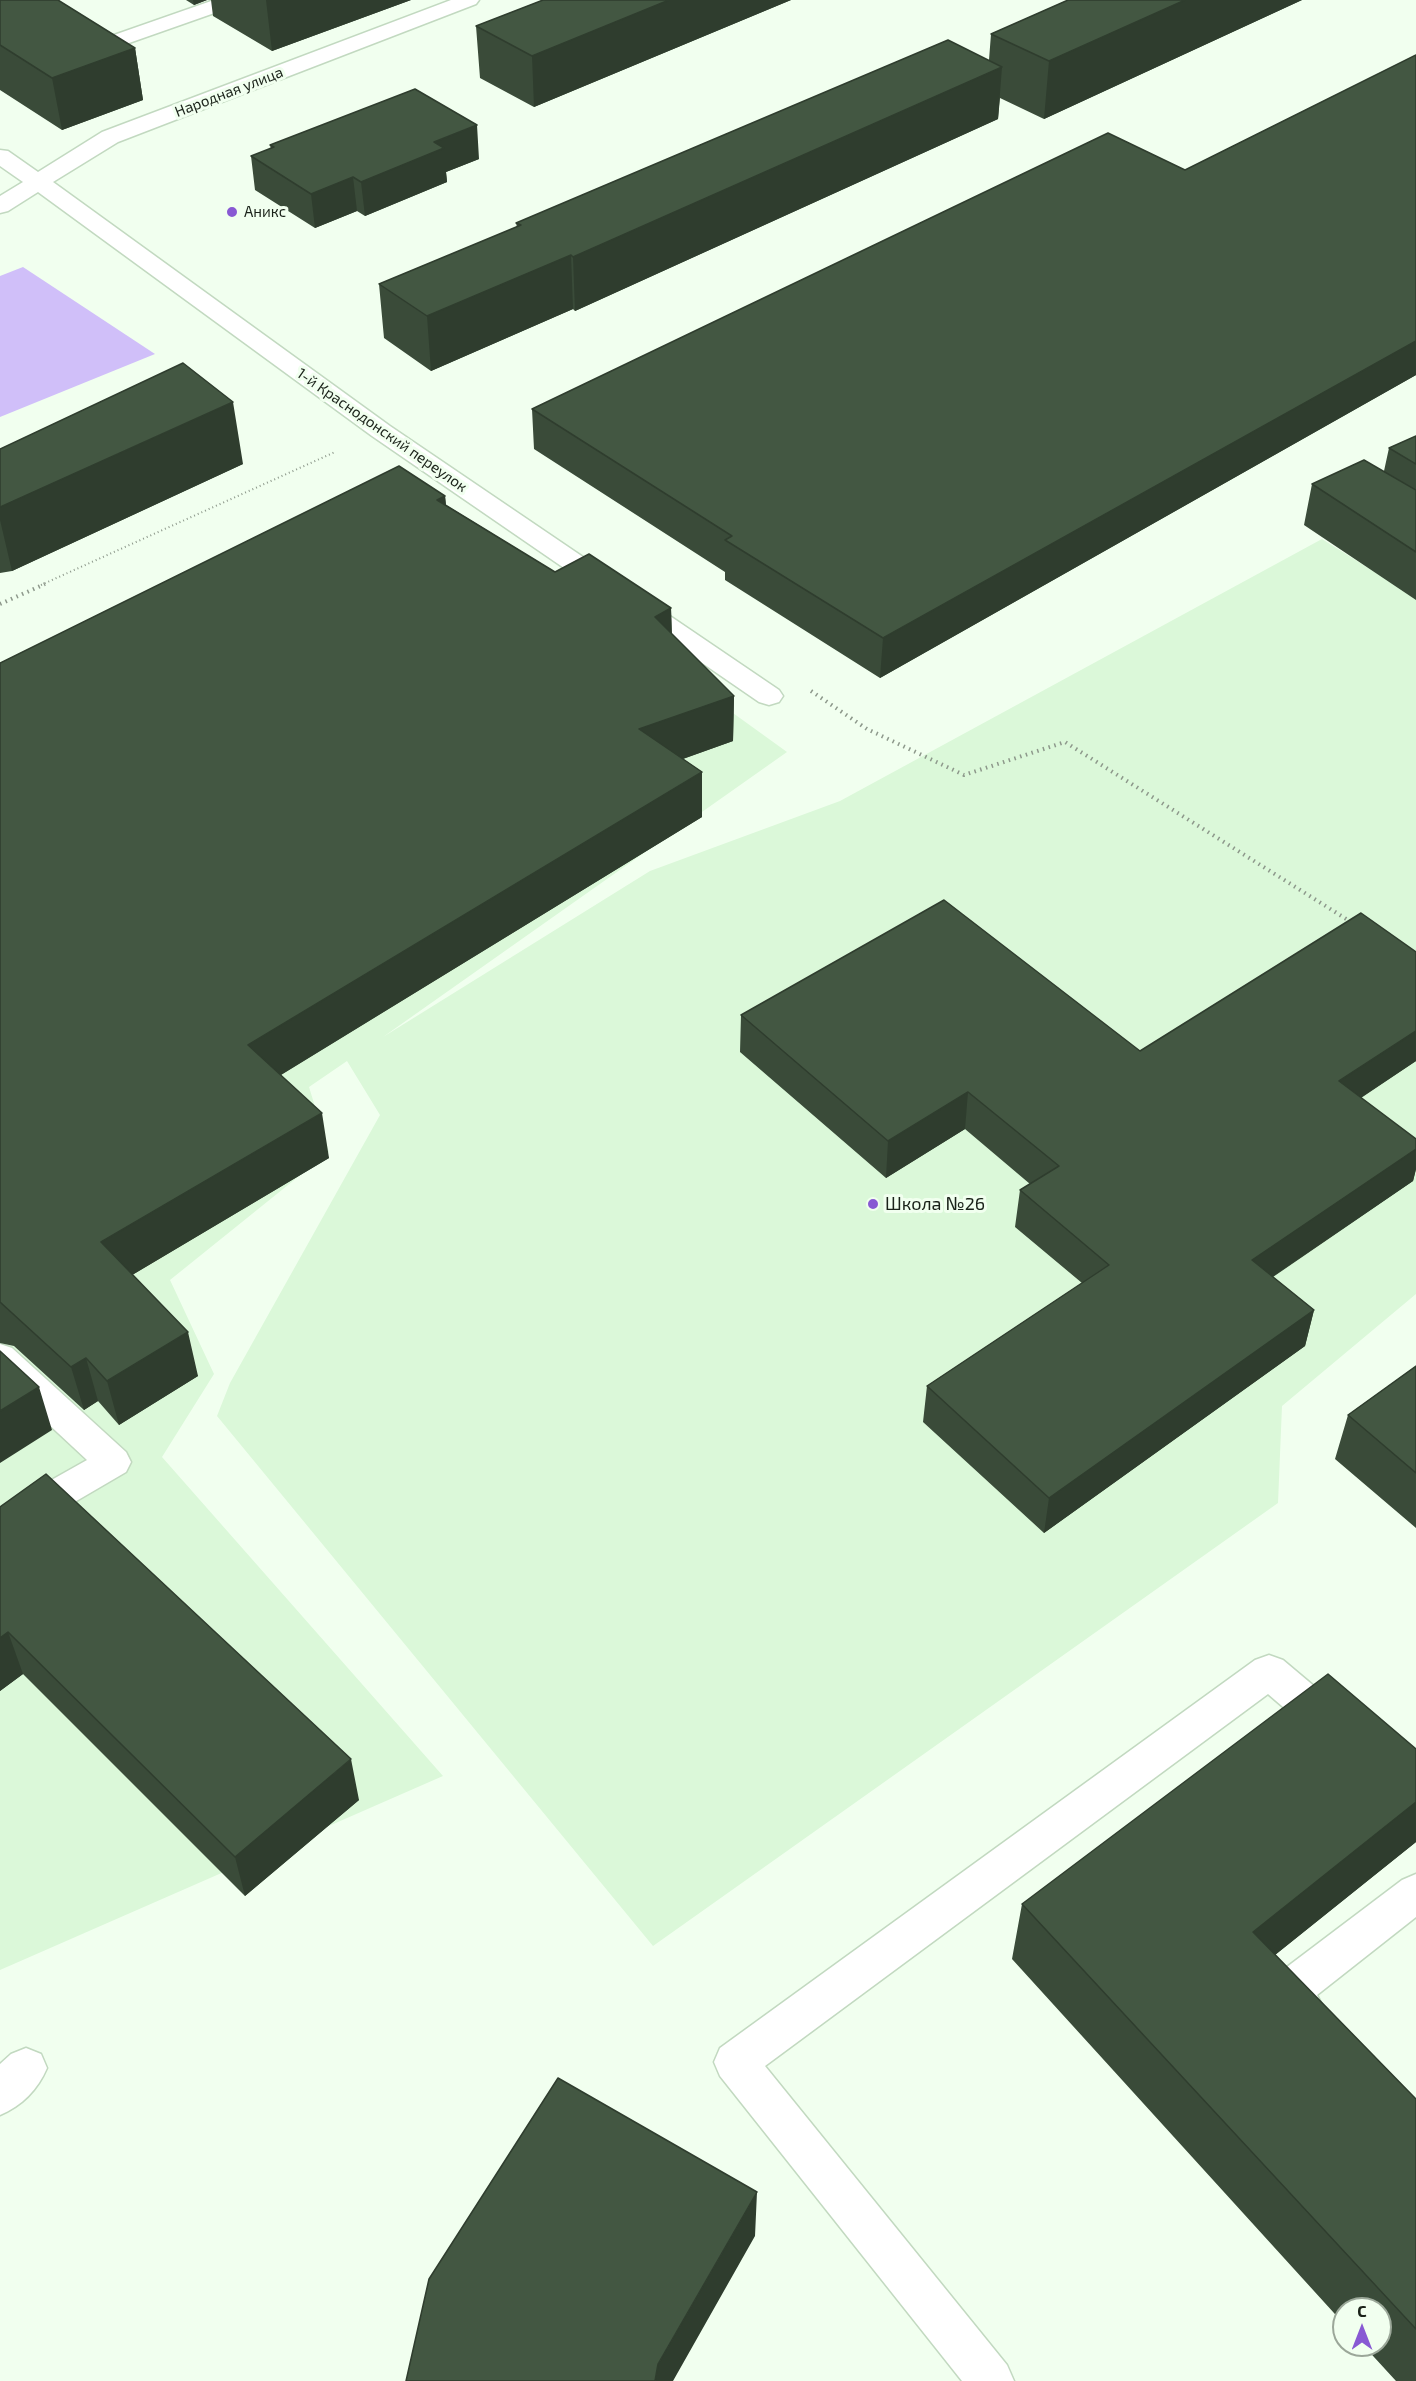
<!DOCTYPE html>
<html>
<head>
<meta charset="utf-8">
<style>
  body { margin:0 }
  #map { position:relative; width:1416px; height:2381px; overflow:hidden; background:#f1ffef; font-family:"Exo 2",sans-serif }
  canvas { display:block }
  .north { position:absolute; left:1332px; top:2297px; width:60px; height:60px; box-sizing:border-box; background:#f1ffef; border:2px solid #9ba799; border-radius:50%; rotate:0deg; font-size:16px; font-weight:700; line-height:24px; text-align:center; color:#1a2219 }
  .north::after { content:''; display:block; margin:auto; width:21px; height:27px; background:#8859d3; clip-path:polygon(50% 0,100% 100%,50% 72%,0 100%) }
</style>
</head>
<body>
<div id="map">
<canvas width="1416" height="2381"></canvas>
<div class="north">С</div>
</div>
<script>
const ctx = document.querySelector('canvas').getContext('2d');
ctx.lineJoin = 'round';
function fillPath(path, color) { ctx.fillStyle = color; ctx.fill(path, 'evenodd'); }
function strokePath(path, color, width, dash) { ctx.strokeStyle = color; ctx.lineWidth = width; ctx.lineCap = dash ? 'butt' : 'round'; ctx.setLineDash(dash || []); ctx.stroke(path); }
function drawText(font, color, halo, rows, align = 'center') {
  ctx.font = font + ' "Exo 2",sans-serif'; ctx.lineWidth = 6; ctx.setLineDash([]); ctx.textBaseline = 'middle'; ctx.strokeStyle = halo; ctx.fillStyle = color; for (const [text, x, y, turn = 0] of rows) {
    ctx.save(); ctx.translate(x, y); ctx.rotate((+turn || 0) * Math.PI / 180); ctx.textAlign = isNaN(turn) ? turn : align; if (halo) ctx.strokeText(text, 0, 0); ctx.fillText(text, 0, 0); ctx.restore();
  }
}
fillPath(new Path2D(`
  M428,493L787,752L383,1037L650,871L840,801L1322,539L1416,598V1294L1282,1406L1278,1503L653,1946L217,1416L230,1383L380,1115L347,1061L309,1087L329,1152L170,1280L214,1374L162,1457L443,1776L0,1970V713Z`), '#dbf8d9');
fillPath(new Path2D(`
  M23,267L155,354L0,417V276Z`), '#d0bff9');
const service = new Path2D(`
  M0,0H24L94,42L214,0H243L240,4L92,56L85,54L3,4Z
  M0,1344L12,1348L126,1452L131,1462L126,1472L13,1538L0,1542V1509L87,1460L0,1379Z
  M1269,1655L1283,1660L1346,1713L1351,1725L1346,1737L1332,1742L1318,1737L1268,1694L765,2066L1007,2365L1014,2381H962L720,2076L714,2062L720,2048L1255,1660Z
  M1416,1874V1917L1317,1995L1325,2011L1319,2025L1304,2031C1285,2023 1273,2012 1265,1993L1271,1979L1402,1880Z
  M26,2048L41,2054L47,2068C38,2089 22,2106 0,2115V2064L11,2054Z`);
const minor = new Path2D(`
  M451,0H479L476,4L118,142L53,182L390,426L779,690L783,696L779,702L769,705L759,702L372,436L38,192L8,211L0,213V196L23,182L0,166V150L8,151L38,172L102,132Z`);
strokePath(service, '#c2d9c0', 3);
strokePath(minor, '#c2d9c0', 3);
strokePath(new Path2D(`
  M41,585L335,452`), '#8d988b', 2, [1, 3]);
strokePath(new Path2D(`
  M0,604L45,584
  M811,691L867,729L964,775L1065,742L1351,922`), '#8d988b', 4, [1.5, 4.5]);
fillPath(service, '#fff');
fillPath(minor, '#fff');
fillPath(new Path2D(`
  M0,0L135,48L143,100L62,130L0,90Z
  M186,0H207L194,5Z
  M211,0H411L272,51L213,16Z
  M543,0H791L534,107L480,78L476,26Z
  M1068,0H1302L1044,119L1000,98L998,119L575,311L573,309L431,371L384,338L379,284L517,227L516,223L989,60L991,34Z
  M1416,55V375L880,678L725,580V572L534,449L532,409L1185,170Z
  M270,145L479,159L446,172L447,182L365,216L357,211L315,228L255,190L251,156L271,149Z
  M1416,436V600L1304,525L1312,484L1384,471L1389,448Z
  M0,449L243,464L12,571L0,573Z
  M445,496L446,505L555,572L671,608L672,634L734,696L733,741L683,759L702,772V817L281,1075L329,1158L132,1275L198,1376L119,1425L98,1401L84,1410L14,1346L0,1343V663Z
  M1416,952V1061L1361,1098L1416,1139V1169L1413,1181L1273,1277L1314,1310L1305,1346L1044,1533L923,1422L927,1386L1082,1283L1015,1227L1020,1190L1030,1184L965,1129L886,1178L740,1052L741,1015L1140,1051Z
  M1416,1366V1528L1335,1459L1348,1415Z
  M0,1507L359,1800L245,1896L23,1674L0,1691Z
  M1416,1749V1842L1275,1955L1416,2099V2381H1396L1363,2345H1380V2309H1344V2324L1012,1959L1022,1904Z`), '#3a4b39');
fillPath(new Path2D(`
  M193,0H207L194,5Z
  M266,0H411L272,51Z
  M669,0H791L534,107L532,56Z
  M1185,0H1302L1044,119L1049,61Z
  M135,48L143,100L62,130L52,78Z
  M1002,67L998,119L575,311L573,257Z
  M477,125L479,159L446,172L447,182L365,216L361,182L434,142Z
  M353,177L357,211L315,228L311,194Z
  M571,255L573,309L431,371L427,316Z
  M1416,341V375L880,678L883,638Z
  M233,402L243,464L12,571L0,520V507Z
  M445,496L449,540L437,500Z
  M671,608L672,653L655,617Z
  M734,696L733,741L640,774L639,729Z
  M702,772V817L256,1090L248,1045Z
  M1416,1031V1061L1330,1118L1339,1081Z
  M968,1092L965,1129L886,1178L888,1141Z
  M322,1113L329,1158L112,1287L101,1242Z
  M1416,1149V1169L1413,1181L1244,1296L1252,1260Z
  M1314,1310L1305,1346L1044,1533L1049,1498Z
  M188,1332L198,1376L119,1425L107,1381Z
  M86,1358L98,1401L84,1410L71,1367Z
  M39,1387L52,1430L0,1463V1411Z
  M8,1632L23,1674L0,1691V1638Z
  M351,1759L359,1800L245,1896L235,1857Z
  M1416,1802V1842L1235,1987L1253,1932Z
  M757,2192L755,2236L673,2381H655L658,2364Z`), '#2f3d2e');
const building = new Path2D(`
  M0,0H58L135,48L52,78L0,45Z
  M543,0H669L532,56L476,26Z
  M1068,0H1185L1049,61L991,34Z
  M948,40L1002,67L573,257L571,255L427,316L379,284L521,225L516,223Z
  M1416,55V341L883,638L725,540L732,536L532,409L1108,133L1185,170Z
  M415,89L477,125L434,142L444,148L361,182L353,177L311,194L251,156L274,147L270,145Z
  M183,363L233,402L0,507V449Z
  M1416,436V464L1389,448Z
  M1364,460L1416,490V552L1312,484Z
  M399,466L445,496L437,500L555,572L589,554L671,608L655,617L734,696L639,729L702,772L248,1045L322,1113L101,1242L188,1332L107,1381L86,1358L71,1367L0,1302V663Z
  M944,900L1140,1051L1361,913L1416,952V1031L1339,1081L1416,1139V1149L1252,1260L1314,1310L1049,1498L927,1386L1109,1265L1020,1190L1059,1166L968,1092L888,1141L741,1015Z
  M0,1351L39,1387L0,1411Z
  M1416,1366V1473L1348,1415Z
  M46,1474L351,1759L235,1857L8,1632L0,1638V1507Z
  M1328,1674L1416,1749V1802L1253,1932L1416,2099V2329L1022,1904Z
  M558,2078L757,2192L658,2364L655,2381H406L429,2279Z`);
fillPath(building, '#435742');
strokePath(building, '#2f3d2e', 1.5);
for (const [x, y, r, color] of [
  [232,212,6,"#8859d3"],
  [873,1204,6,"#8859d3"]
]) { const dot = new Path2D(); dot.arc(x, y, r, 0, 2 * Math.PI); ctx.fillStyle = color; ctx.fill(dot); strokePath(dot, '#f1ffef', 2); }
drawText('15px', '#1a2219', '#f1ffef', [
  ["Народная улица",229,92,-21],
  ["1-й Краснодонский переулок",382,430,35]
]);
drawText('15px', '#1a2219', '#f1ffef', [
  ["Аникс",244,212]
], 'left');
drawText('18px', '#1a2219', '#f1ffef', [
  ["Школа №26",885,1204]
], 'left');
</script>
</body>
</html>
